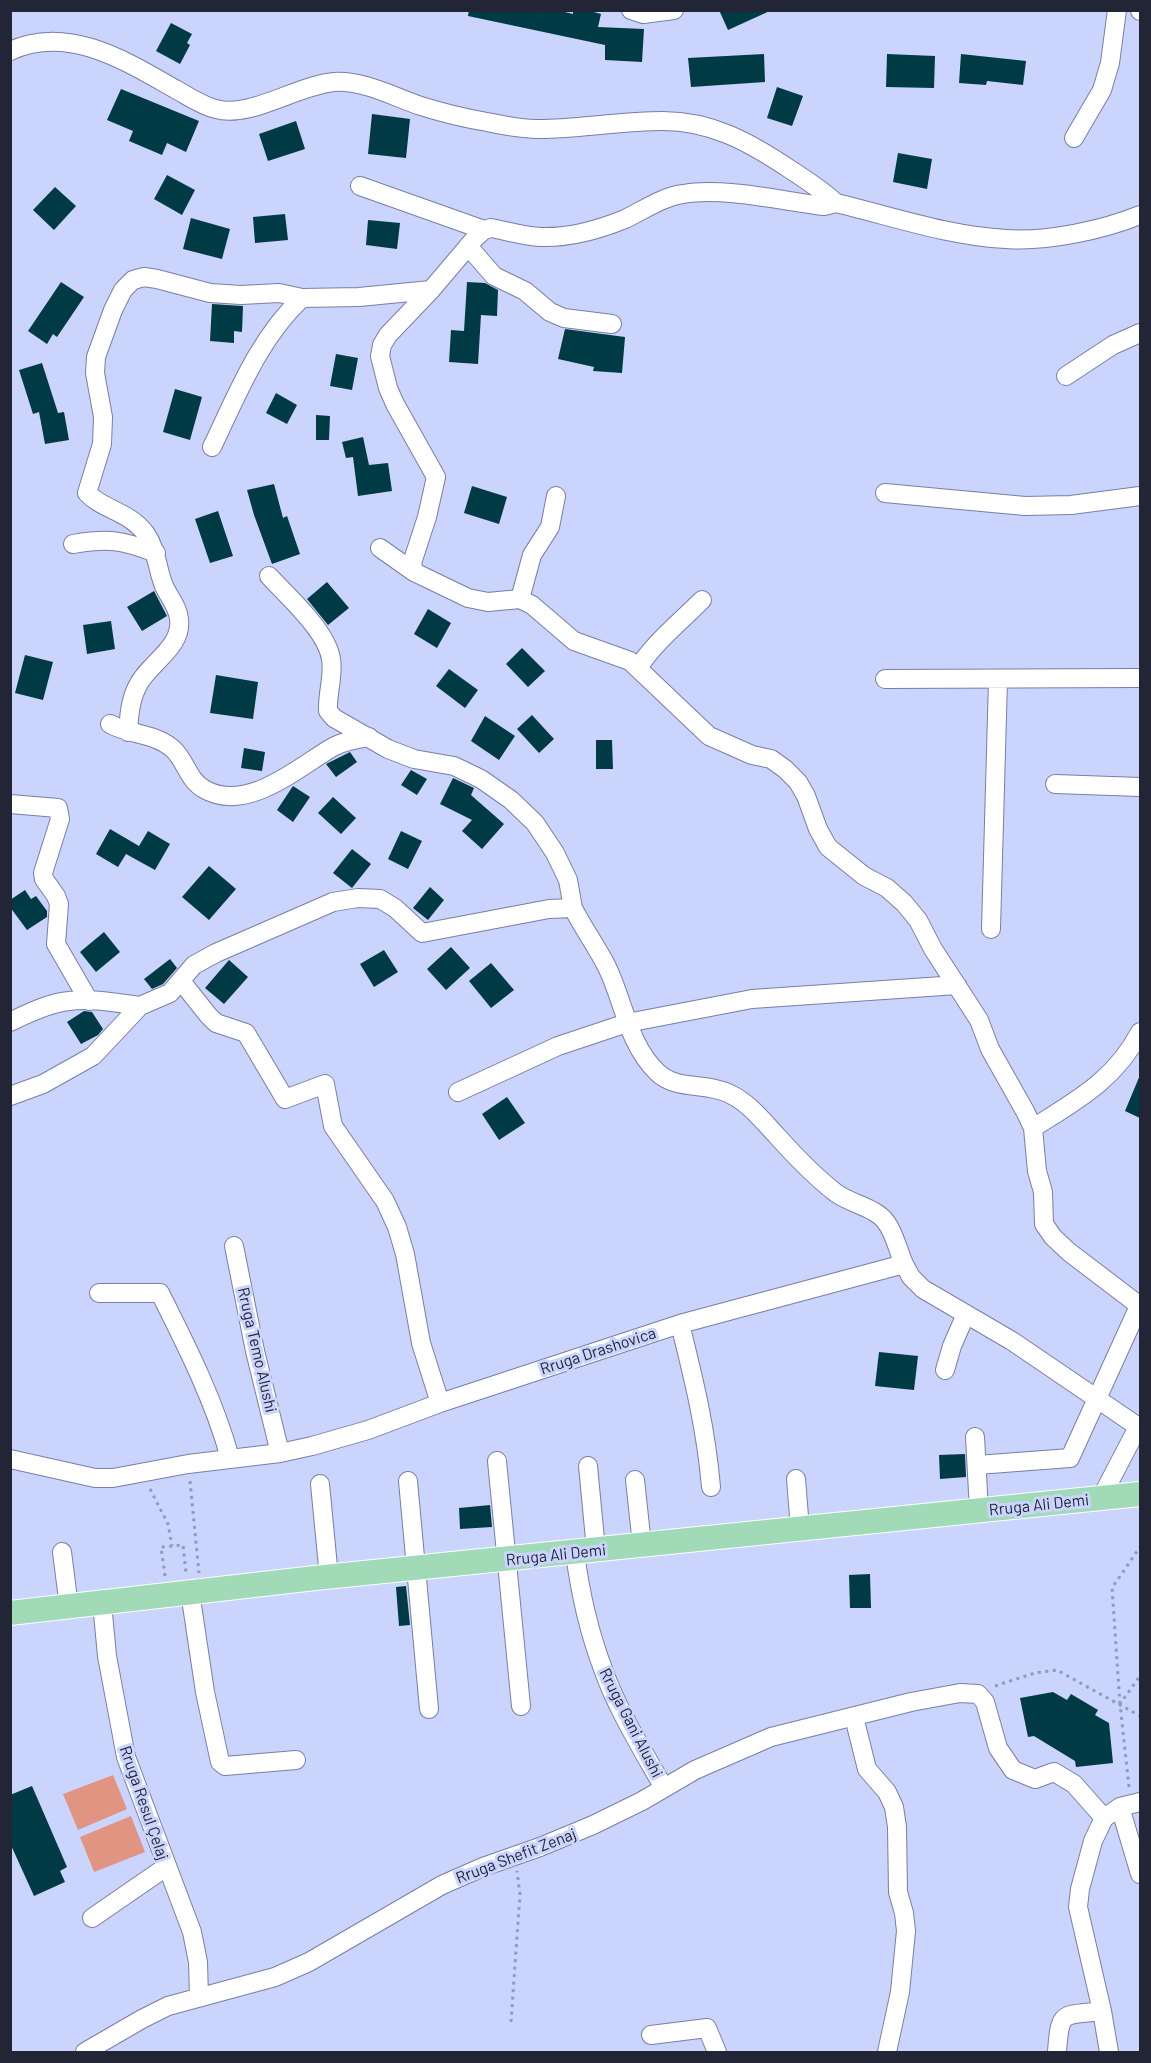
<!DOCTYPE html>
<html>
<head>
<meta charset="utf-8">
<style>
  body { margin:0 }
  #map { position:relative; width:1151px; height:2063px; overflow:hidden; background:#cad4fd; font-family:Barlow,sans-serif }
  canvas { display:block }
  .frame { position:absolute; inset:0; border:12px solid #222535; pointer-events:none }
</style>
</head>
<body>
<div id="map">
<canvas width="1151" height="2063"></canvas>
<div class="frame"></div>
</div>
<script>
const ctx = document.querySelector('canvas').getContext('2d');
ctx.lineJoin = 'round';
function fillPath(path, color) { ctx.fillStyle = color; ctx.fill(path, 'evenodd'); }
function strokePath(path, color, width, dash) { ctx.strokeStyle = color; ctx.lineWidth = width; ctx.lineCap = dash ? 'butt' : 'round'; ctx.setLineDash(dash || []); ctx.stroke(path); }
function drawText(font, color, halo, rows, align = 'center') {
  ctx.font = font + ' Barlow,sans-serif'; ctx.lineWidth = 6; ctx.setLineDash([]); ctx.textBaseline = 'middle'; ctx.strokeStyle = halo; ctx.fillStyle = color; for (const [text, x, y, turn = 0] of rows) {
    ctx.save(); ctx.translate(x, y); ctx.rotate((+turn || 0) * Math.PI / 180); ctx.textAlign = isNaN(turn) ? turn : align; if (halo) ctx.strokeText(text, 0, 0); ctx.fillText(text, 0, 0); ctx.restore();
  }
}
fillPath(new Path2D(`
  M113,1775L127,1809L78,1830L63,1794Z
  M131,1816L145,1852L94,1872L80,1837Z`), '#e09481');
fillPath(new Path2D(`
  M469,10H557L573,14V10H587L601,14L598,27L644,29L642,62L605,60V45L468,16Z
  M719,10H772L728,30Z
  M171,23L192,34L187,43L190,45L180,64L156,51Z
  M764,54L765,82L691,87L688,58Z
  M887,54L935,56L934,88L886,87Z
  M961,54L1026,61L1023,85L987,81L986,85L959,83Z
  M777,87L803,96L792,126L767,118Z
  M121,89L199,121L186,152L167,143L162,155L129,141L133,131L107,120Z
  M372,114L410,119L406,158L368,154Z
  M296,121L305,149L268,161L259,134Z
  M898,153L932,159L927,189L893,182Z
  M167,175L195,190L182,215L154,199Z
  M55,187L76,206L54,230L33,210Z
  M285,214L288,240L255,243L253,217Z
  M191,218L230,229L222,259L183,249Z
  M368,220L400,223L397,249L366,245Z
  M61,282L84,297L57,337L53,334L47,344L28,331Z
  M467,282L485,283L498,290L497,316L481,315L478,364L449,362L451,330L464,331Z
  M212,304L243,306L242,332L234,331V343L210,341Z
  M565,329L625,337L622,373L593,371L594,367L558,359Z
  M336,354L358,358L352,390L330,386Z
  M42,363L58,413L64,412L69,440L45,444L39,412L33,414L19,370Z
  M175,389L202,397L190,440L163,432Z
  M276,393L297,405L287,424L266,413Z
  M316,415L330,416L329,440H316Z
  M363,437L369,465L388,463L392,491L358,496L353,457L346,458L342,442Z
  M274,484L283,518L287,516L300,554L272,564L254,515L247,490Z
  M472,486L507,497L499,524L464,513Z
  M218,511L233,556L210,563L195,519Z
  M327,582L349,608L328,625L307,599Z
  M154,591L167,616L142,631L127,607Z
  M428,609L451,623L437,648L414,634Z
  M111,621L115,649L87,654L83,625Z
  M522,648L545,671L528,687L506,664Z
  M25,655L53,662L43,700L15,693Z
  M449,669L478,690L465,708L436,686Z
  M216,675L258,682L253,719L210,713Z
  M532,715L554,739L539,753L517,729Z
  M485,716L515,736L499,760L471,741Z
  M596,740H612L613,769H596Z
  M244,748L265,752L262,771L241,768Z
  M350,752L357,762L336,777L326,764Z
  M411,770L427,779L417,795L401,785Z
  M453,778L474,788L471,795L504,824L482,849L462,831L472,820L440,804Z
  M293,786L310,797L293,822L277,810Z
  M333,797L356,818L341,834L318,813Z
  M110,829L139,846L148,831L170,844L155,870L126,854L118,867L96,854Z
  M401,831L422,841L408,869L388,859Z
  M352,849L371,864L352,888L333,873Z
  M209,866L236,889L209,920L182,897Z
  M430,887L444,900L428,920L413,908Z
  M25,890L31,899L36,896L47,911V917L27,930L10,907V900Z
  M104,932L120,952L96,972L80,952Z
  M451,947L470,968L446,990L427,969Z
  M384,950L398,972L374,987L360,964Z
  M170,959L177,968L163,984L152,989L144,979Z
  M229,960L248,977L224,1004L205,988Z
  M491,963L514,990L491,1008L469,981Z
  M84,1011L92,1012L103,1029L98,1035L81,1044L67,1022Z
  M1140,1075V1118L1125,1111Z
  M507,1097L525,1123L499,1140L482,1114Z
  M879,1352L918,1356L914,1390L875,1386Z
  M965,1454L966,1477L940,1479L939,1455Z
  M490,1505L492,1527L460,1529L459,1508Z
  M870,1574L871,1608H850L849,1575Z
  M406,1586L410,1625L399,1626L396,1587Z
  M1053,1692L1067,1700L1071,1694L1098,1710L1095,1715L1109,1723L1113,1763L1076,1767L1075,1761L1034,1736L1028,1737L1020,1698Z
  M32,1786L67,1867L60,1871L65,1882L34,1896L10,1843V1795Z`), '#003a45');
const minor = new Path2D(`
  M631,10L643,14L674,10
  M1140,10V11
  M10,51C68,24 126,61 175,89C188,96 202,106 216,109C249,119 298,85 334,82C363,80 394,97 421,106C443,113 464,118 487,122C506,126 526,130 545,129C585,128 624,121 663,121C711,121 749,142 788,168C805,179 821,189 836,203C891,216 948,236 1006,239C1047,242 1103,230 1140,215
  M1074,138L1102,90L1110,63L1117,10
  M360,186L484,230
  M836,203L824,206C782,201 724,187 683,194C662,197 644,210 625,219C598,230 569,238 541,237C524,236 507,231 491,228L484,230L476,237L431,290L388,335L382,345L380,356L388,388L395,404L436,477L427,517L412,563L414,572L468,598L488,602L520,599L532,605L574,641L630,661L709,736L752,755L771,759L785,769L798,782L806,796L818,829L828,847L864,876L887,888L904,903L918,920L933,949L979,1020L990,1049L1026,1113L1033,1128L1037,1171L1043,1192L1044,1224L1053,1237L1069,1252L1140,1306
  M468,246L494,276L525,291L550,312L564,318L612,324
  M1066,376L1113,345L1140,333
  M212,447C237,395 259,338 302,298
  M885,493L1025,506L1071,505L1140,496
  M73,544C109,538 122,540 156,553
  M380,548L414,572
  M269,576C288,597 327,631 331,659C334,675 327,694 328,711L334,718L388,749L414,759L454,766L481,779L511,800L535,823L555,853L568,880L573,908
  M520,599L532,555L550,527L556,496
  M638,668C655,642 679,623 702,600
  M885,679L1140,678
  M110,724C130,735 155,733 173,749C186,761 188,780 204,789C247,814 298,767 333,747C344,741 357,739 369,737
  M128,732C129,717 130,701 137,687C147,664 183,648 179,619C178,607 169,597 164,586C157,569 157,550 146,534C129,511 103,510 87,493L102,444L103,417L95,373L96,357L113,310L123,290L133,280L144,277L157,279L210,293L241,295L279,293L302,298L359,297L431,290
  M1055,784L1140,787
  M10,804L58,808L60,819L43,873L44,879L56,896L59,904L56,944L89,1001
  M991,929L998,680
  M181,981L208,1015L216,1023L246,1033L285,1099L325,1084L333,1126L385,1201L397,1227L405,1254L421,1343L440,1403
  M10,1022C28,1013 49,1003 69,1001C93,998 117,1003 140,1006
  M458,1092L558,1046L627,1023L752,999L957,985
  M10,1096L43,1084L93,1056L140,1006L170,993L194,965L216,953L333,902L358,898L380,899L395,908L422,933L549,909L573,908C583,928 597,947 607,967C624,1002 628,1044 657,1072C676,1091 707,1082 730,1094C749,1103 762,1120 777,1136C795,1156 814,1176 836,1193C851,1204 875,1207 886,1222C895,1234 898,1251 904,1264
  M1033,1128C1077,1100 1115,1080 1140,1032
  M234,1246L255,1351L280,1453
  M99,1293H160C187,1347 214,1400 230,1458
  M680,1324C694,1380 706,1429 711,1487
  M945,1370L952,1346L966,1314
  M975,1437L979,1511
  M10,1459L95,1478H113L188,1464L280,1453L312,1446L368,1430L440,1403L680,1324L904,1264L911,1277L923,1289L1012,1341L1140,1428
  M497,1461L521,1706
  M977,1465L1070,1458L1140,1304
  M588,1466L596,1550
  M796,1479L800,1529
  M635,1480L642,1545
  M408,1481L429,1709
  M320,1484L329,1577
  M1101,1498L1138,1427
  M62,1552L69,1607
  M575,1553C580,1592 589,1632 603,1669C617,1709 643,1751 664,1788
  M190,1592L205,1692L220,1762L225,1766L296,1760
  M102,1603L107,1656L126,1757L192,1932L198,1962L199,1998
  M854,1717L867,1769L887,1792L894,1807L897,1827L898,1892L904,1913L906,1931L900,1992L887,2052
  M1120,1807L1140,1874
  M92,1918L166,1867
  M651,2035L707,2028L717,2052
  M85,2052L142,2019L168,2006L275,1977L309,1962L442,1885L483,1867L540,1847L593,1825L642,1801L695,1770L771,1737L911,1702L960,1693L978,1694L985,1702L998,1748L1013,1770L1035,1779L1054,1772L1074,1784L1104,1818
  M1057,2052C1060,2009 1062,2016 1102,2011
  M1109,2052L1102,2011L1078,1907L1080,1889L1093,1841L1104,1818L1120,1807L1140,1802`);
const major = new Path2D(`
  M10,1613L315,1578L1140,1494`);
strokePath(minor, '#777fa5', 20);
strokePath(major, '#fff', 26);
strokePath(new Path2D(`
  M190,1481L199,1573
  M150,1489L168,1524L172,1546
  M165,1576L161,1547L183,1545L186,1573
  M995,1686L1035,1673L1057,1670L1140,1716
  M1120,1704L1112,1588L1140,1547
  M1129,1787L1120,1704L1140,1676
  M511,2022L520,1894L517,1871`), '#929abb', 3, [3, 4.5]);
strokePath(minor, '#fff', 18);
strokePath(major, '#a0dab6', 24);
drawText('16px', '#222535', '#cad4fd', [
  ["Rruga Temo Alushi",257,1350,77],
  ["Rruga Drashovica",598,1351,-18],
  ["Rruga Ali Demi",1039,1505,-6],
  ["Rruga Ali Demi",556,1555,-6],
  ["Rruga Gani Alushi",631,1723,63],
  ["Rruga Resul Çelaj",144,1803,71],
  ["Rruga Shefit Zenaj",516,1856,-21]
]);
</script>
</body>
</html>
